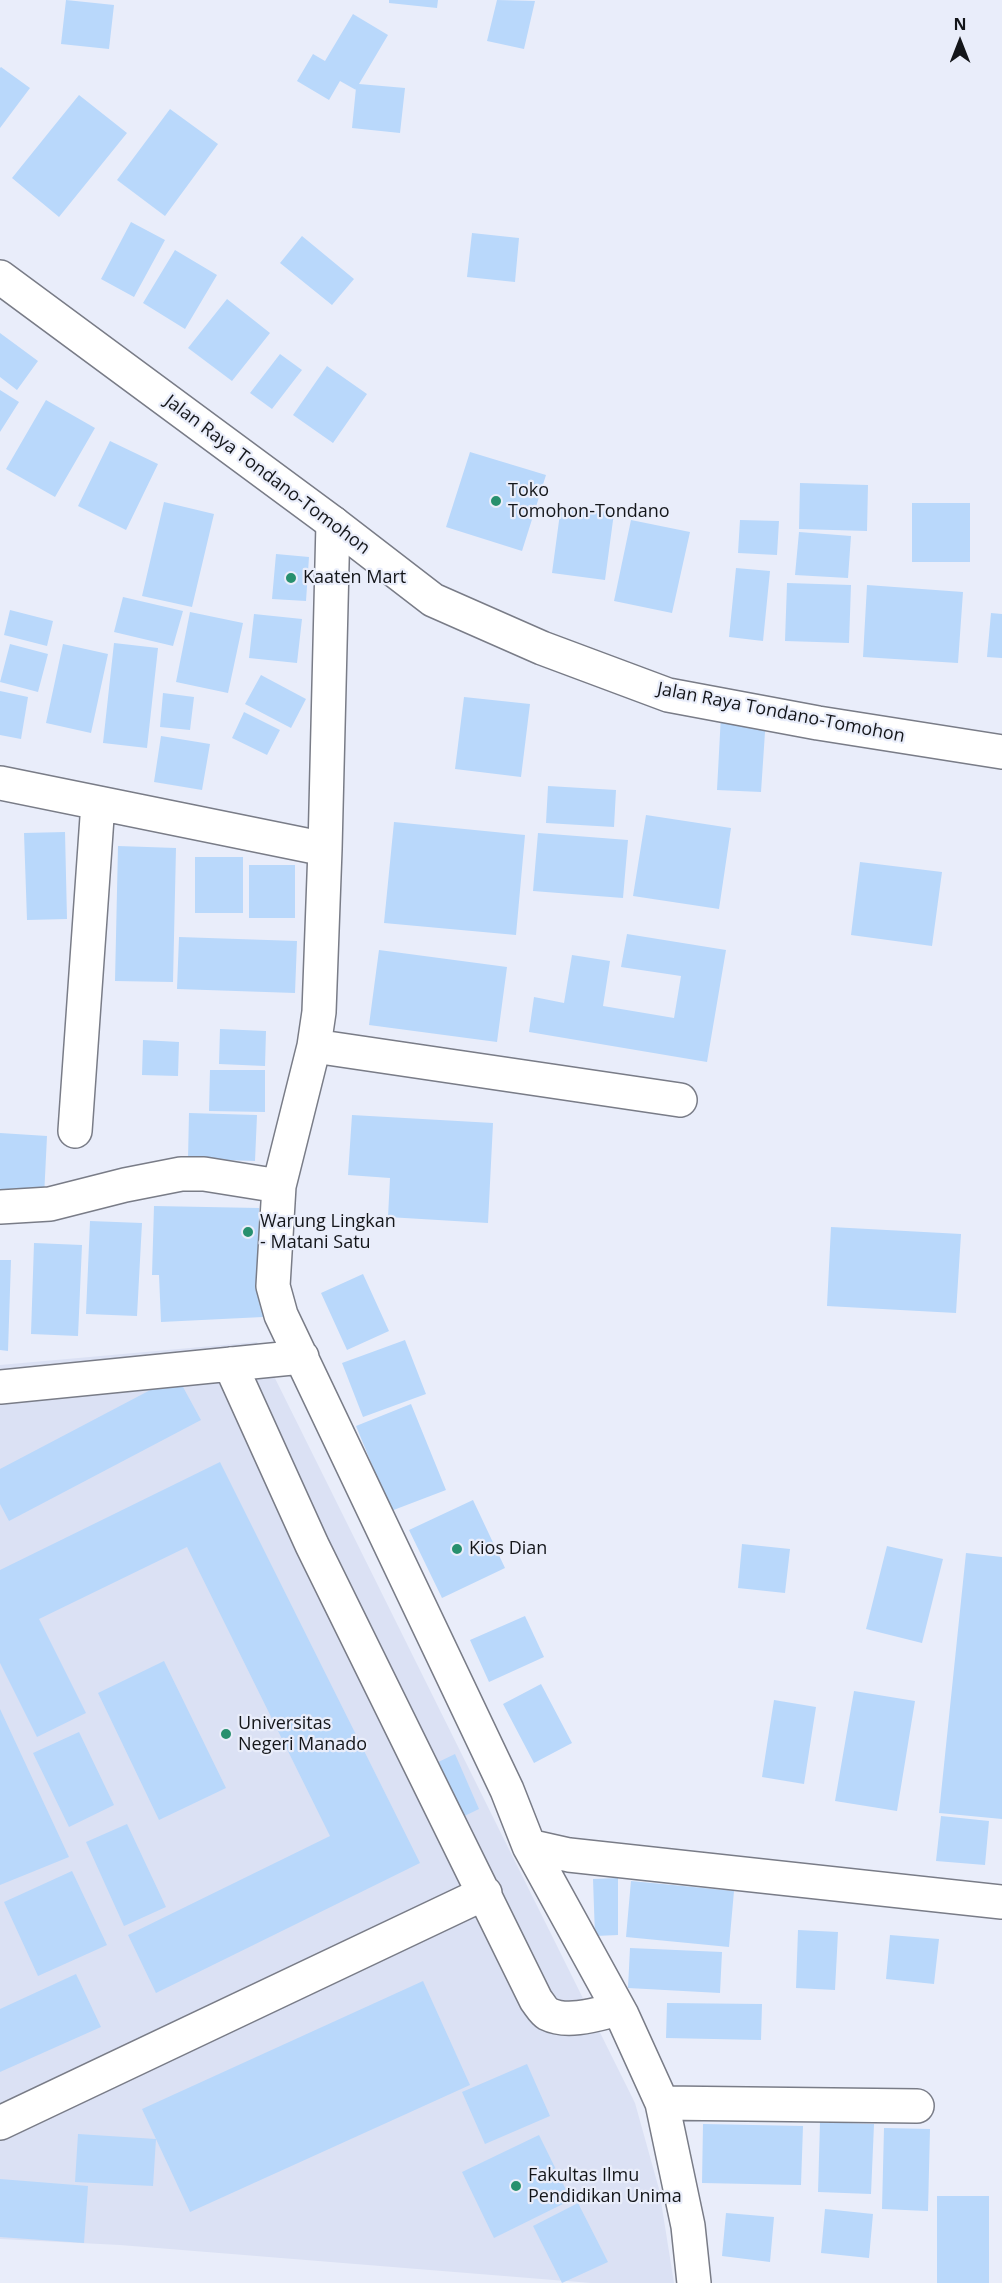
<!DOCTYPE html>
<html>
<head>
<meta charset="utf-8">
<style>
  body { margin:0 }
  #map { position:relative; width:1002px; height:2283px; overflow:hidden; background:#e9edfa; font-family:"Open Sans",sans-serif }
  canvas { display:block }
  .north { position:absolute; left:930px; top:12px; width:60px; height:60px; -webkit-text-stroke:4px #e9edfa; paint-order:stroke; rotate:0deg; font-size:16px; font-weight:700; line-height:24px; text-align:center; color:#14161a }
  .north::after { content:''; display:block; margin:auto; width:21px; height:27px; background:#14161a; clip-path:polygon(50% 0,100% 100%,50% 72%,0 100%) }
</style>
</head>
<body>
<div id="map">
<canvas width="1002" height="2283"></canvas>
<div class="north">N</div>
</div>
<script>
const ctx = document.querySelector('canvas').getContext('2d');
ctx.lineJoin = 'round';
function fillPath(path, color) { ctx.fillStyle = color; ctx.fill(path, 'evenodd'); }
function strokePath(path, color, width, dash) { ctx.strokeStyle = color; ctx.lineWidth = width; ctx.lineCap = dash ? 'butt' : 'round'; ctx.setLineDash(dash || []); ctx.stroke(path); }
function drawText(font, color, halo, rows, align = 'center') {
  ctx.font = font + ' "Open Sans",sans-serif'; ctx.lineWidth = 4.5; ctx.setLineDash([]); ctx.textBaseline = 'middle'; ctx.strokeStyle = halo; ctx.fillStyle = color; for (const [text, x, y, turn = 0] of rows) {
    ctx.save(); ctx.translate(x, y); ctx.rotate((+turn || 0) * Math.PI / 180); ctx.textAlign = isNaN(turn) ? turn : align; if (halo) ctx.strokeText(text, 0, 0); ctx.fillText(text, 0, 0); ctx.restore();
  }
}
fillPath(new Path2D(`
  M257,1342L635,2103L659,2189L674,2283H591L120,2245L0,2239V1365Z`), '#dbe1f4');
fillPath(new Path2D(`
  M66,0L114,5L109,49L61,44Z
  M389,0H438L437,8L389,3Z
  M497,0L535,1L524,49L487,41Z
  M353,14L388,35L359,84L405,88L400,133L352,128L356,88V90L340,81L329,100L297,81L313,54L325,61Z
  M1,67L30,88L0,128V68Z
  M79,95L127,133L59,217L12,178Z
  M170,109L218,144L165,216L117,180Z
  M131,222L165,240L134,297L101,279Z
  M472,233L519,238L515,282L467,277Z
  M302,236L354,279L332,305L280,263Z
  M175,250L217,275L185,329L143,303Z
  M227,299L270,333L232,381L188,348Z
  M0,333L38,361L17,390L0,377Z
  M280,354L302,370L272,409L250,393Z
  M327,366L367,394L333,443L293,415Z
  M0,390L19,402L0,432Z
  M46,400L95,428L55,497L6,469Z
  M110,441L158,464L126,530L78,506Z
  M470,452L546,475L522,551L446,527Z
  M800,483L868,485L867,531L799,529Z
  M164,502L214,514L192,607L142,596Z
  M912,503H970V562H912Z
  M561,506L614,513L605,580L552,573Z
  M631,520L690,532L672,613L614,601Z
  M740,520L779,521L777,555L738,553Z
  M799,532L851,536L848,578L795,575Z
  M276,554L309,557L306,601L272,599Z
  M736,568L770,571L763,641L729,637Z
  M787,583L851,585L849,643L785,641Z
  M867,585L963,592L958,663L863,657Z
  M123,597L183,611L173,646L114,632Z
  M10,610L53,621L47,646L4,635Z
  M190,612L243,623L228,693L176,682Z
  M991,613L1002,614V658L987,657Z
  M254,614L302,619L297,663L249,658Z
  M114,643L158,648L147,748L103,743Z
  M10,644L48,654L38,692L0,682Z
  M63,644L108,654L91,733L46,723Z
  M261,675L306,699L291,728L245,704Z
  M0,691L28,697L21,739L0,735Z
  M163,693L194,697L190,730L160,727Z
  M464,697L530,704L521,777L455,769Z
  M244,712L280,730L267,755L232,738Z
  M721,715L766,717L761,792L717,790Z
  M161,736L210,744L202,790L154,782Z
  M548,786L616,790L614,827L546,823Z
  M646,815L731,828L719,909L633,896Z
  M394,822L525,835L516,935L384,923Z
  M65,832L67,919L27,920L24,833Z
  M538,833L628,840L623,898L533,891Z
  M118,846L176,848L173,982L115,981Z
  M195,857H243V913H195Z
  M860,862L942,872L932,946L851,935Z
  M249,865H295V918H249Z
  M627,934L726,950L707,1062L529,1032L534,997L564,1003L572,955L610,961L603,1006L674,1018L681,976L621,967Z
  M179,937L297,941L295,993L177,989Z
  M379,950L507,967L497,1042L369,1025Z
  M220,1029L266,1031L265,1066L219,1064Z
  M143,1040L179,1042L178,1076L142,1075Z
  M210,1070H265V1112L209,1111Z
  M189,1113L257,1115L255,1161L188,1159Z
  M352,1115L493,1123L488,1223L388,1217L390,1178L348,1175Z
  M0,1133L47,1136L44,1197L0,1195Z
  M154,1206L259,1208L258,1270L261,1269L263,1317L161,1322L159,1275H152Z
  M90,1221L142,1223L137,1316L86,1314Z
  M831,1227L961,1234L956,1313L827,1306Z
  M34,1243L82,1245L78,1336L31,1334Z
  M0,1260H11L8,1351L0,1350Z
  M363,1274L389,1331L347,1350L321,1293Z
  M405,1340L426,1394L363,1417L342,1363Z
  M177,1376L201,1420L9,1521L0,1504V1469Z
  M411,1404L446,1490L391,1511L356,1426Z
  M220,1462L420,1863L156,1993L128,1935L330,1836L187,1547L39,1619L86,1713L37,1737L0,1663V1570Z
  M473,1500L505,1568L442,1598L409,1530Z
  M742,1544L790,1549L785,1593L738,1588Z
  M887,1546L943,1559L922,1643L866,1629Z
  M966,1553L1002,1557V1819L939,1813Z
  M525,1616L544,1657L489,1682L470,1640Z
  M164,1661L226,1788L159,1820L98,1693Z
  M541,1684L572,1743L534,1763L503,1704Z
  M854,1691L915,1701L897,1811L835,1801Z
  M774,1700L816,1707L804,1784L762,1777Z
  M0,1709L69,1857L0,1885Z
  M79,1732L114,1805L69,1827L33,1753Z
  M455,1754L479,1809L454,1821L428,1767Z
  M941,1816L989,1821L985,1865L936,1861Z
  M127,1824L166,1907L124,1926L86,1842Z
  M72,1871L107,1945L38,1976L4,1902Z
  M618,1878V1935L595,1936L593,1879Z
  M631,1881L734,1891L729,1947L626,1937Z
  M798,1930L838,1932L835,1990L796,1988Z
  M890,1935L939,1939L934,1984L886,1979Z
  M630,1948L722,1952L720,1993L628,1988Z
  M76,1974L101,2027L0,2072V2009Z
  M423,1981L470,2085L190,2212L142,2109Z
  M667,2003L762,2004L761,2040L666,2038Z
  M527,2064L550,2116L485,2144L462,2092Z
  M820,2122L874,2124L871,2194L818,2192Z
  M703,2124L803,2126L801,2185L702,2183Z
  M884,2128L930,2129L928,2211L882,2209Z
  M78,2134L156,2139L153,2186L75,2182Z
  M539,2135L571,2200L494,2238L462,2172Z
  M0,2179L88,2186L84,2243L0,2237Z
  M937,2196H989V2283H937Z
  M578,2203L608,2262L562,2283L533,2226Z
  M825,2209L873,2214L869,2258L821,2253Z
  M726,2213L774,2217L770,2262L722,2256Z`), '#b9d8fb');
const minor = new Path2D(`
  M333,523L325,849L319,1012L314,1046L279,1186L273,1286L281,1315L507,1790L529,1846L622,2015L662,2103L688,2226L694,2283
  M0,783L325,849
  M314,1046L680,1100
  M75,1131L98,803
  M0,1207L50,1204L125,1185L181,1174H204L279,1186
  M230,1364L312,1545L536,2000C540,2005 543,2011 548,2014C568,2024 598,2014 618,2009
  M0,1387L302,1357
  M529,1846L569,1855L1002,1902
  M662,2103L917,2106
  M0,2123L485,1893`);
const highway = new Path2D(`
  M0,277L333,523L433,600L542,648L668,695L818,723L1002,752`);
strokePath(minor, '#797c87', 36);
strokePath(highway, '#797c87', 36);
strokePath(minor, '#fff', 33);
strokePath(highway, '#fff', 33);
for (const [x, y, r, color] of [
  [496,501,6,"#27906e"],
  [291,578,6,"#27906e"],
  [248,1232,6,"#27906e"],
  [457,1549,6,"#27906e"],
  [226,1734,6,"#27906e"],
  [516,2186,6,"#27906e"]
]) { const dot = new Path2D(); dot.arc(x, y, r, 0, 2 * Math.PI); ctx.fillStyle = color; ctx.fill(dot); strokePath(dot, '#e9edfa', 2); }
drawText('18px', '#14161a', '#e9edfa', [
  ["Jalan Raya Tondano-Tomohon",267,475,37],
  ["Jalan Raya Tondano-Tomohon",781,713,11]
]);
drawText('18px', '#14161a', '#e9edfa', [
  ["Toko",508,491],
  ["Tomohon-Tondano",508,512],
  ["Kaaten Mart",303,578],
  ["Warung Lingkan",260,1222],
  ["- Matani Satu",260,1243],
  ["Kios Dian",469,1549],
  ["Universitas",238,1724],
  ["Negeri Manado",238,1745],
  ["Fakultas Ilmu",528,2176],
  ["Pendidikan Unima",528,2197]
], 'left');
</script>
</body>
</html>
